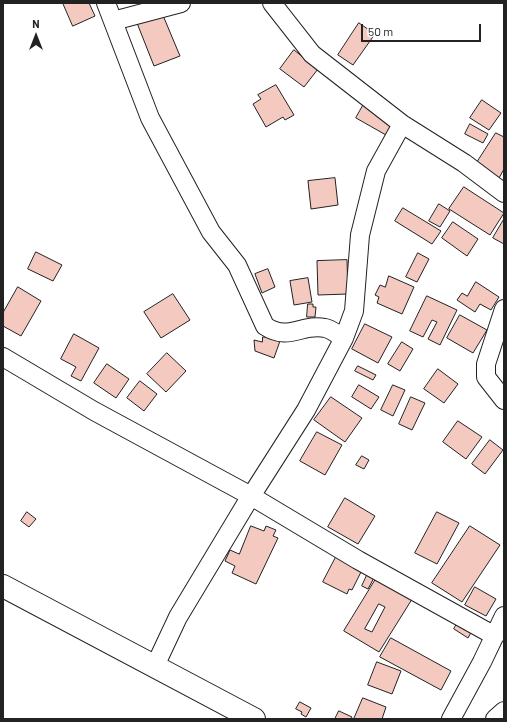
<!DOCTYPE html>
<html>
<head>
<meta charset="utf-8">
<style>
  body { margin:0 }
  #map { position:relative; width:507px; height:722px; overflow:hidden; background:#fff; font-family:Barlow,sans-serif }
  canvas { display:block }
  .frame { position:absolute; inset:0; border:4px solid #222; pointer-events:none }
  .north { position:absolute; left:16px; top:16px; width:40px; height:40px; -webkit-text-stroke:3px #fff; paint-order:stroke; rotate:0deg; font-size:11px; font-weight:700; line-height:16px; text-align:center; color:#222 }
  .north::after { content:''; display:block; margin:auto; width:14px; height:18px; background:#222; clip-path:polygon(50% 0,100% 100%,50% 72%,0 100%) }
  .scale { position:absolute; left:361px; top:24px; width:120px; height:18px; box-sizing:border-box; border:2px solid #222; border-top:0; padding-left:5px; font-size:12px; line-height:14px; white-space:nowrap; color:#222; -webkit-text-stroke:3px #fff; paint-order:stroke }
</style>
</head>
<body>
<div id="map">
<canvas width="507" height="722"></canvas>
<div class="frame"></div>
<div class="north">N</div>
<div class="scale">50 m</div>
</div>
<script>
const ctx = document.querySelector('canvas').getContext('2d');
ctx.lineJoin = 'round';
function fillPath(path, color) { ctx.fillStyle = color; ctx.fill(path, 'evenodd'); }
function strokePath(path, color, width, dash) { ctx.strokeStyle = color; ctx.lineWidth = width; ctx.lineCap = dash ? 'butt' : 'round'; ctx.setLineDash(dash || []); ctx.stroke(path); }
const building = new Path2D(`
  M63,3H89L95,16L73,26Z
  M162,13L180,56L154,66L137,23Z
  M359,23L375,34L353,65L338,55Z
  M294,50L318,69L304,87L280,69Z
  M276,85L294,115L285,120L283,117L266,127L253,104L261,99L258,95Z
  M482,100L501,113L489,130L470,118Z
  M365,102L395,120L386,135L356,118Z
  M470,124L488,134L483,143L465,134Z
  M496,133L504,137V169L499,178L476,164Z
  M335,178L338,205L311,209L308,181Z
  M464,187L504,213L490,235L449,209Z
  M439,204L450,211L440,227L429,221Z
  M403,208L441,231L432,244L395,221Z
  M504,219V244L493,238Z
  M453,222L478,239L467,256L442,238Z
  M36,252L62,265L53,281L28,269Z
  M418,253L429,259L417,282L406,277Z
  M347,260L348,294L318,295L317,261Z
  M268,269L275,287L262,293L255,274Z
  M389,276L414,287L402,314L377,303L379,297L375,295L380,285L385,287Z
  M308,278L312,302L294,305L290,281Z
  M476,282L499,297L491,310L480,304L475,312L457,300L462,293L467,296Z
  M18,287L41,301L21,336L3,326V313Z
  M173,294L190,320L161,338L144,312Z
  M427,296L457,310L440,345L428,339L437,322L432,320L423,337L410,331Z
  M308,304H313V307H316L315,317H307Z
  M460,315L487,330L473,353L447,338Z
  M365,324L392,337L378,363L352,349Z
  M74,334L99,348L81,381L71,376L76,367L61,359Z
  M263,337L281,338L274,358L255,351L254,340L262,342Z
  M402,342L413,349L400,371L388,364Z
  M167,353L186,371L166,392L147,374Z
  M107,364L129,379L116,398L94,383Z
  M358,366L376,375L373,380L355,371Z
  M438,369L458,384L444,403L424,389Z
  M140,381L157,394L144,411L127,398Z
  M359,385L379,397L371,409L352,397Z
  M393,385L405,390L393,416L381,410Z
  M331,397L362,418L345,442L314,420Z
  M411,397L425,403L412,430L399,424Z
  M458,421L482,437L466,459L443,442Z
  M317,432L342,445L325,475L300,461Z
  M490,440L503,450L485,474L472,464Z
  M362,456L369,460L364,469L356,465Z
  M345,498L375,516L358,544L328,527Z
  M27,512L36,519L29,527L21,521Z
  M437,512L459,523L437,564L415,553Z
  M251,526L264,531L266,526L276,530L273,536L278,538L256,584L232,573L235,566L225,561L230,550L239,554Z
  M470,526L500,545L462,602L432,583Z
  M336,557L362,570L352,590L349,589L347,594L323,582Z
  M369,571L376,574L368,589L362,586Z
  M379,574L414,596L379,652L344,631ZM379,604L385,607L372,632L365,629Z
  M475,587L496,599L486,616L465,605Z
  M460,618L474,627L468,638L454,629Z
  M391,638L451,671L441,690L380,657Z
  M377,662L401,671L392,694L368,685Z
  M363,698L386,707L382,719H354Z
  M300,702L311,708L306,717L301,714L302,712L296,709Z
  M339,711L352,717L351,719H335Z`);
fillPath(building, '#f3c9c0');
strokePath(building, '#222', 1);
const minor = new Path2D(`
  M106,3L150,118L211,232L237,265L265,326C289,342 302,323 325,328C331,329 338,335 344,338
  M272,3L312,54L402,124L464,163L504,193
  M113,21L181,3
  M504,309L486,364V377L504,400
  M3,357L94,411L251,496L358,560L495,636
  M155,666L178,617L246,504L306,410L344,338L354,311L360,235L376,171L402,124
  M451,719L482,662L504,616
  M495,719L504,711`);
const major = new Path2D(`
  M3,586L254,719`);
strokePath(minor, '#222', 20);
strokePath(major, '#222', 24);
strokePath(minor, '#fff', 18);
strokePath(major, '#fff', 22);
</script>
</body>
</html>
